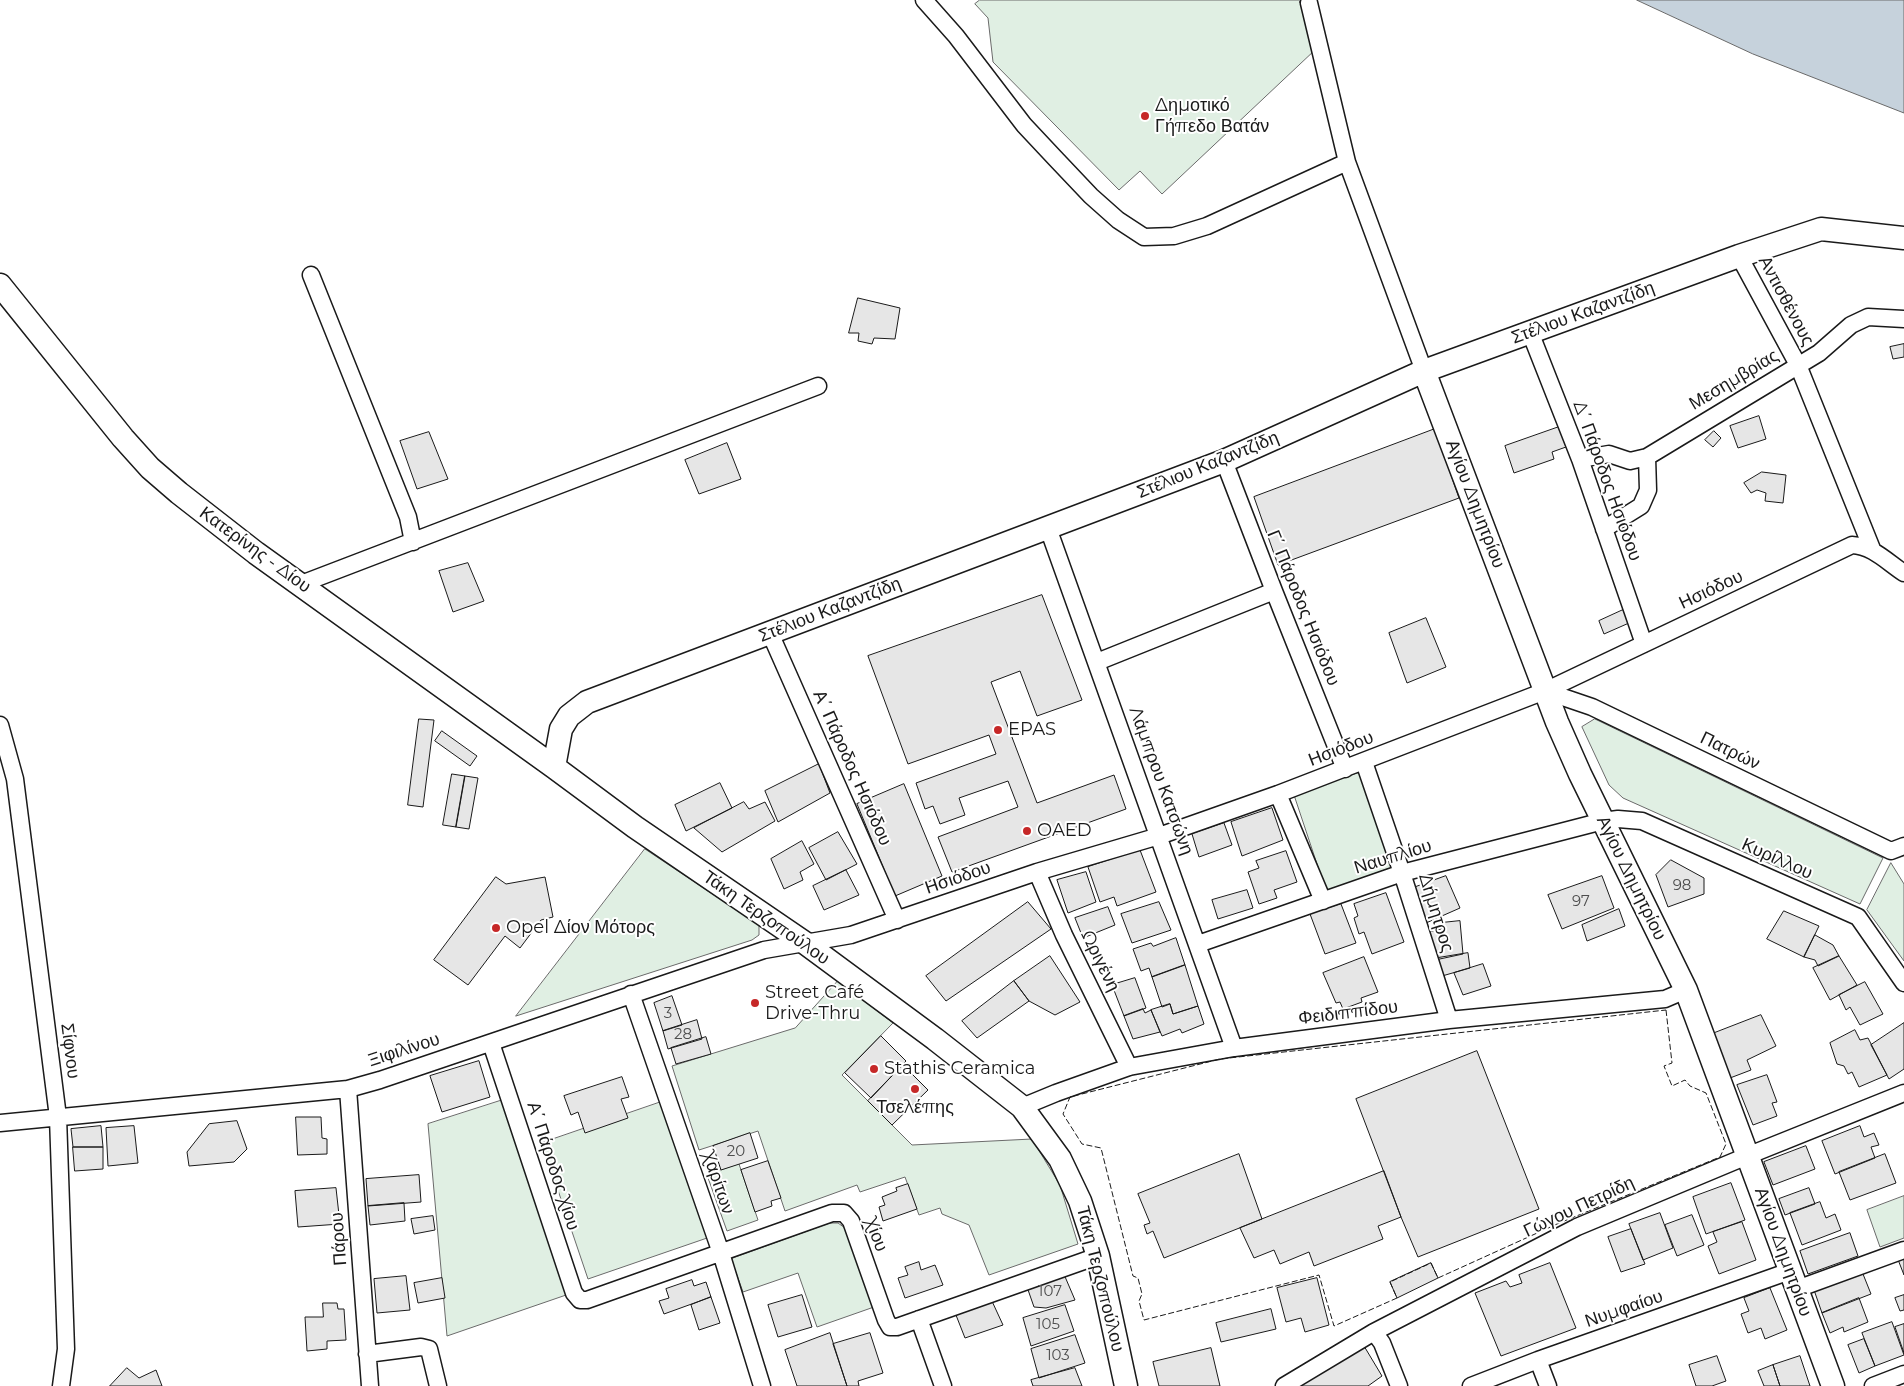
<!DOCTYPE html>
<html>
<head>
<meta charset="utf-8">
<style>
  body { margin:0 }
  canvas { display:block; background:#fff }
</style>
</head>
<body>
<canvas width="1904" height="1386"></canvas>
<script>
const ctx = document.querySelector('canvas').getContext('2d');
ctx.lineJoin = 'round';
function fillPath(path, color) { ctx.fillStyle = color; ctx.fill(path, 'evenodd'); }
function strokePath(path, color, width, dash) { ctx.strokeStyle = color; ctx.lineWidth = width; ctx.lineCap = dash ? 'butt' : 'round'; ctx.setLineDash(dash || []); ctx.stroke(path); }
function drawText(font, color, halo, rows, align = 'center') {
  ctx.font = font + ' Montserrat,sans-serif'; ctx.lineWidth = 4; ctx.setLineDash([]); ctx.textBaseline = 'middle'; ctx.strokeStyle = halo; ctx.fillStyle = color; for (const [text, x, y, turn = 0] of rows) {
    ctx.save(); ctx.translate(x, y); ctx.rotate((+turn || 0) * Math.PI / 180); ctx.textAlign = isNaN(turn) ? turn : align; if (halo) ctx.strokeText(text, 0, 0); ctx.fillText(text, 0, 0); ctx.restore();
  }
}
const green = new Path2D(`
  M980,0H1301L1299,2L1309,11L1316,49L1162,194L1140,171L1119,190L993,62L988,18L975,4Z
  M1595,719L1883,858L1860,904L1623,798L1609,785L1582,727Z
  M1364,771L1393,867L1326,891L1294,795Z
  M645,849L759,925V935L752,940L516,1016Z
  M1891,863L1904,884V961L1867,910Z
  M838,981L893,1023L842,1075L912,1145L1032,1139L1060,1185L1078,1244L989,1275L969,1225L942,1214L940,1208L919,1215L905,1177L860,1192L857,1185L785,1211L758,1131L699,1150L672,1066L795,1028Z
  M506,1099L569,1294L447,1336L428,1124Z
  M664,1101L710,1237L588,1279L542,1143Z
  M739,1164L758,1220L727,1231L707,1175Z
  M1904,1196V1238L1880,1247L1867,1210Z
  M830,1223H838L845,1228L874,1307L817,1327L798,1273L743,1292L731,1259Z`);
fillPath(green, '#e0efe3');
strokePath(green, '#6a6a6a', 1);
const water = new Path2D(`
  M1637,0H1904V113L1753,54Z`);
fillPath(water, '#c6d2dc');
strokePath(water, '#6a6a6a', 1);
const building = new Path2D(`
  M858,298L900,308L895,339L874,338L872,344L858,341L859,333H849Z
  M1904,344V357L1893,359L1890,347Z
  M1759,416L1766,439L1738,448L1730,426Z
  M1559,427L1566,447L1552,452L1554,459L1514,473L1505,446Z
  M1435,429L1459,498L1278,565L1254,497Z
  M1714,431L1721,438L1713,447L1705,440Z
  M429,432L448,479L417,489L400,441Z
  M727,443L741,479L699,494L685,460Z
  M1762,472L1786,475L1783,503L1765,501L1766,493L1757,490L1751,493L1744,483Z
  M468,563L484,601L453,612L439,571Z
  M1042,595L1082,700L1037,716L1020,671L991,682L1037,803L1114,775L1126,809L952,872L938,837L1018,807L1008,781L959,798L965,815L940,824L933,806L925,809L916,783L996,754L989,735L908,764L868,656Z
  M1623,610L1629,623L1604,634L1599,621Z
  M1426,618L1446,667L1407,683L1389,633Z
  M419,719L434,720L423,807L408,805Z
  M442,731L477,756L470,766L435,741Z
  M819,764L830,793L778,822L765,791Z
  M452,774L465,776L456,827L443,825Z
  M465,776L478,778L469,829L456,827Z
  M720,783L732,808L686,831L675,805Z
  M904,784L942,876L895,896L857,804Z
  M744,802L749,809L765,802L775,821L722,852L694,828Z
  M1272,808L1283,840L1242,856L1231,822Z
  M1224,823L1232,845L1199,857L1192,834Z
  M838,832L857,864L826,880L809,848Z
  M802,841L814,864L800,872L803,880L784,889L771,859Z
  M1140,850L1156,892L1117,906L1114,897L1100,902L1088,867Z
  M1286,851L1297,882L1274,890L1277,898L1259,904L1248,872L1259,868L1256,861Z
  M1671,860L1704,878V894L1668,907L1656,875Z
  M846,870L859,895L824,910L813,886Z
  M1086,872L1096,902L1068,913L1057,880Z
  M1446,876L1460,908L1426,923L1413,888Z
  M1602,876L1614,908L1562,929L1548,895Z
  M496,877L506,884L545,877L553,917L541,920L520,948L505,936L468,985L434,960Z
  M1247,890L1253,908L1218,919L1212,900Z
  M1386,893L1404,942L1372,954L1364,932L1359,934L1354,918L1358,916L1354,904Z
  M1028,902L1051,929L946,1001L926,976Z
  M1159,902L1171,930L1132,943L1121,914Z
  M1341,904L1356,943L1325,954L1310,914Z
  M1108,907L1115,925L1083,938L1075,918Z
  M1619,909L1625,926L1587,941L1582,925Z
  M1784,911L1819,926L1804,957L1767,939Z
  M1460,921L1463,954L1435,960L1428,932L1441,929V923Z
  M1815,935L1833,945L1839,956L1818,966L1815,960L1804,957Z
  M1176,938L1185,965L1152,977L1149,968L1141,971L1133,949L1151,943L1153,946Z
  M1468,953L1470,968L1442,976L1438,958Z
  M1050,956L1080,1002L1055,1015L1029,1001L1014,981Z
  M1839,956L1857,985L1830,1000L1813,968Z
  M1364,957L1378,992L1361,998L1362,1002L1343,1009L1340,1002L1336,1003L1323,973Z
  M1483,964L1491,986L1463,995L1454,973Z
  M1185,965L1198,1006L1173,1014L1170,1004L1162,1007L1152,977Z
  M1135,978L1146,1008L1124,1016L1112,985Z
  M1014,981L1029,1001L977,1038L962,1021Z
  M1865,982L1883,1014L1860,1025L1850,1007L1846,1010L1839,995Z
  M672,996L682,1025L663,1031L654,1003Z
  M1170,1004L1173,1014L1198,1006L1204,1024L1182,1033L1180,1029L1162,1036L1151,1010Z
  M1143,1009L1145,1013L1151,1010L1160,1032L1133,1039L1124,1016Z
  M1761,1015L1776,1046L1747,1060L1751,1070L1730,1078L1712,1034Z
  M697,1020L702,1039L668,1049L663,1031Z
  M1904,1023V1069L1889,1079L1871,1045Z
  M1855,1030L1860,1040L1868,1038L1887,1075L1859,1087L1852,1072L1848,1074L1844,1066L1837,1064L1830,1043Z
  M881,1036L906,1061L871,1098L845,1073Z
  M706,1037L711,1054L676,1064L671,1048Z
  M1477,1051L1539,1209L1418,1257L1401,1217L1356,1099Z
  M479,1061L490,1097L442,1112L430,1076Z
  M903,1065L928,1090L892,1125L868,1101Z
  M1767,1075L1777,1102L1772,1103L1777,1116L1753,1125L1737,1085Z
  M622,1077L629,1097L621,1099L628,1118L585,1133L578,1112L571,1115L564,1096Z
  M296,1117H321L322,1138L327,1139V1154L298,1155Z
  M237,1121L247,1149L234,1162L189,1166L187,1152L209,1124Z
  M101,1126L103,1147H73L71,1129Z
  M134,1126L138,1163L108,1166L106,1128Z
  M1860,1126L1864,1137L1874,1133L1879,1145L1871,1147L1875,1158L1835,1174L1822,1141Z
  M750,1133L758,1158L721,1170L713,1146Z
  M1806,1146L1815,1169L1773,1185L1764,1162Z
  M73,1147H103V1169L75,1171Z
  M1239,1154L1262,1219L1164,1258L1153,1231L1147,1234L1144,1225L1150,1223L1138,1194Z
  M1885,1154L1896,1183L1850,1200L1839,1172Z
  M768,1161L781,1198L771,1201L772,1206L755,1212L741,1170Z
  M1384,1171L1401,1217L1378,1226L1383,1239L1314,1266L1309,1252L1280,1264L1274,1250L1254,1258L1240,1228Z
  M419,1175L421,1202L368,1206L366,1179Z
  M1731,1183L1745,1220L1706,1234L1693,1197Z
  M908,1184L917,1209L883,1221L879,1207L885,1205L882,1197L897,1191L896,1188Z
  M336,1188L340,1224L298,1227L295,1191Z
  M1809,1188L1815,1204L1785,1215L1779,1199Z
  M1820,1202L1826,1218L1835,1214L1841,1230L1802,1245L1790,1213Z
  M404,1203L405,1221L370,1225L368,1206Z
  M1660,1213L1673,1248L1643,1260L1629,1224Z
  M1692,1215L1704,1245L1677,1256L1665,1225Z
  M433,1216L435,1230L414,1234L411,1219Z
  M1742,1222L1756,1260L1719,1274L1708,1246L1717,1242L1713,1232Z
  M1631,1229L1645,1264L1621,1272L1608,1237Z
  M1850,1233L1858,1256L1808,1274L1800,1251Z
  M1904,1255V1275L1897,1257Z
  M919,1262L921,1270L935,1265L943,1285L905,1298L898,1278L908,1275L905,1267Z
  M1431,1263L1438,1278L1397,1298L1390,1282Z
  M1550,1263L1576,1328L1501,1356L1475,1293L1506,1281L1510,1287L1522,1283L1519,1275Z
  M1861,1269L1871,1294L1822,1313L1813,1287Z
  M1063,1272L1075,1300L1046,1308L1034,1307L1026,1284Z
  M406,1276L410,1310L377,1313L374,1279Z
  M442,1278L445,1298L418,1303L414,1283Z
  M1317,1278L1329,1325L1305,1332L1301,1318L1286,1322L1277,1288Z
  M692,1280L694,1286L706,1282L711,1297L664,1314L659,1301L669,1298L666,1289Z
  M1770,1288L1787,1330L1765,1339L1761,1328L1748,1333L1741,1314L1749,1311L1744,1298Z
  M802,1295L812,1327L778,1337L768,1305Z
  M1904,1295V1310L1900,1311L1895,1298Z
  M711,1297L720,1323L699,1330L691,1305Z
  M1859,1298L1868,1322L1844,1332L1843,1327L1830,1333L1822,1313Z
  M991,1299L1003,1325L965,1338L954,1310Z
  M323,1303H337L338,1309H344L346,1340L327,1341V1349L307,1351L305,1317H323Z
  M1065,1305L1074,1331L1031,1346L1023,1318Z
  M1271,1309L1276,1329L1221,1342L1216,1323Z
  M1892,1322L1904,1355L1875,1366L1862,1333Z
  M1904,1324V1353L1895,1327Z
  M830,1333L847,1386H797L785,1350Z
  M870,1333L883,1373L858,1381L859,1386H847L833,1344Z
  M1075,1335L1085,1363L1039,1378L1031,1349Z
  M1864,1339L1875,1366L1859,1373L1848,1345Z
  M1364,1346L1382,1376L1368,1386H1298Z
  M1211,1348L1220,1386H1159L1153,1362Z
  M1717,1356L1726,1381L1712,1386H1696L1689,1365Z
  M1800,1356L1810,1386H1780L1773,1365Z
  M1773,1365L1780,1386H1764L1758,1371Z
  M127,1368L139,1378L156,1370L162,1386H110Z
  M1075,1368L1082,1386H1033L1031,1380Z`);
fillPath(building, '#e6e6e6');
strokePath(building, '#1a1a1a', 1);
const street = new Path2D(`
  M924,0L956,36L1024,125L1054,157L1091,196L1118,220L1144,237L1174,236L1207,226L1347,162
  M1309,3L1347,162L1424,371
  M1739,256L1798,365L1872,549
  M311,275L408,517L413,542
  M1530,332L1580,459L1644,644
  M1580,459L1609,454L1630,461L1647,457L1819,353L1851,325L1868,317L1904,319
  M1224,461L1274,591L1345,769
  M1048,528L1234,1048
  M1604,529L1641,506L1648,490L1647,457
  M301,584L818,386
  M770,633L897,920
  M1097,662L1274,591
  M1545,691L1592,707L1891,851L1904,846
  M0,725L15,779L58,1117L66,1349L61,1386
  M1364,762L1402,873L1449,1020
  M1278,794L1323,901
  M1037,872L1064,935L1129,1067
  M1198,944L1402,873L1603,821L1618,819L1642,821L1858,917L1904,983
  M631,994L721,1253L762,1386
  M491,1043L574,1293L580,1300H587L832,1213H844L851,1221L886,1320L890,1327H897L1098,1256
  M348,1089L370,1386
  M1022,1107L1056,1093L1129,1067L1234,1048L1449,1020L1665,999L1686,990
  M0,1123L348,1089L380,1080L764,950L851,935L1037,872L1159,836L1278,794L1545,691L1852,545C1873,546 1887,562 1904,573
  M1797,1289L1904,1250
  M919,1319L943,1386
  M1374,1332L1382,1343L1399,1386
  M367,1354L421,1347L429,1349L438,1386
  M1538,1360L1548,1386
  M1284,1386L1374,1332L1577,1227L1747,1156L1904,1093
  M1471,1386L1538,1360L1790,1271
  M1873,1386L1904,1374`);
const secondary = new Path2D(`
  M0,285L123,438L150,468L179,493L256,553L554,767L635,827L805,943L935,1039L1022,1107L1060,1159L1080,1201L1098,1256L1126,1386
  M1424,371L1557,722L1580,774L1686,990L1833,1386
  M554,767L561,729L569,716L587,702L1224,461L1424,371L1739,256L1821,229L1904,238`);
strokePath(street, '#1a1a1a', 19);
strokePath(secondary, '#1a1a1a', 25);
strokePath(street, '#fff', 16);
strokePath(secondary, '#fff', 22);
strokePath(new Path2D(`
  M1666,1010L1672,1063L1664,1066L1672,1086L1685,1080L1690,1086L1706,1093L1726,1144L1720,1157L1557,1224L1438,1278L1431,1263L1390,1282L1397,1298L1334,1326L1319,1275L1144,1320L1139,1301L1142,1294L1138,1278L1133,1276L1101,1148L1082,1144L1063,1114L1070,1097L1220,1059Z`), '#1a1a1a', 1, [6, 2.5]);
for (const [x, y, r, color] of [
  [1145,116,5,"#c62828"],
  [998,730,5,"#c62828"],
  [1027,831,5,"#c62828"],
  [496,928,5,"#c62828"],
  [755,1003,5,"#c62828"],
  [874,1069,5,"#c62828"],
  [915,1089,5,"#c62828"]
]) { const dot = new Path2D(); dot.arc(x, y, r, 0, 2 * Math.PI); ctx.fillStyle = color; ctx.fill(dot); strokePath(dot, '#fff', 2); }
drawText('15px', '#4d4d4d', null, [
  ["98",1682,886],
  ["97",1581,902],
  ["3",668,1014],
  ["28",683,1035],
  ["20",736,1152],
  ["107",1050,1292],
  ["105",1048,1325],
  ["103",1058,1356]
]);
drawText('18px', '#1a1a1a', '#fff', [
  ["Δημοτικό",1155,106],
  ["Γήπεδο Βατάν",1155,127],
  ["EPAS",1008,730],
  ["OAED",1037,831],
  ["Opel Δίον Μότορς",506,928],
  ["Street Café",765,993],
  ["Drive-Thru",765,1014],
  ["Stathis Ceramica",884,1069],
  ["Τσελέπης",915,1108,"center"]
], 'left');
drawText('18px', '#1a1a1a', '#fff', [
  ["Αντισθένους",1786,301,62],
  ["Στέλιου Καζαντζίδη",1583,313,-20],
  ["Μεσημβρίας",1734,380,-31],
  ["Στέλιου Καζαντζίδη",1208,465,-22],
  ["Δ΄ Πάροδος Ησιόδου",1607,481,70],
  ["Αγίου Δημητρίου",1475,504,69],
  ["Κατερίνης - Δίου",255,550,36],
  ["Ησιόδου",1711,590,-25],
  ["Γ΄ Πάροδος Ησιόδου",1303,608,68],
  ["Στέλιου Καζαντζίδη",830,610,-21],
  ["Ησιόδου",1341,749,-21],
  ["Πατρών",1730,751,26],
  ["Α΄ Πάροδος Ησιόδου",852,768,66],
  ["Λάμπρου Κατσώνη",1161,781,70],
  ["Ναυπλίου",1393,857,-17],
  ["Κυρίλλου",1777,859,24],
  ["Ησιόδου",958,878,-19],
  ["Αγίου Δημητρίου",1631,878,64],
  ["Δήμητρος",1436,913,73],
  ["Τάκη Τερζοπούλου",766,918,35],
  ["Ωριγένη",1100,961,64],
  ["Φειδιππίδου",1348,1013,-7],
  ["Ξιφιλίνου",404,1050,-18],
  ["Σίφνου",70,1051,83],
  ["Α΄ Πάροδος Χίου",553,1166,72],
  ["Χαρίτων",718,1183,71],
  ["Γώγου Πετρίδη",1579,1207,-25],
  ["Χίου",876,1235,69],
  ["Πάρου",339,1239,-94],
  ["Αγίου Δημητρίου",1783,1252,70],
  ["Τάκη Τερζοπούλου",1100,1279,76],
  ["Νυμφαίου",1624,1309,-19]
]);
</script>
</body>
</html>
